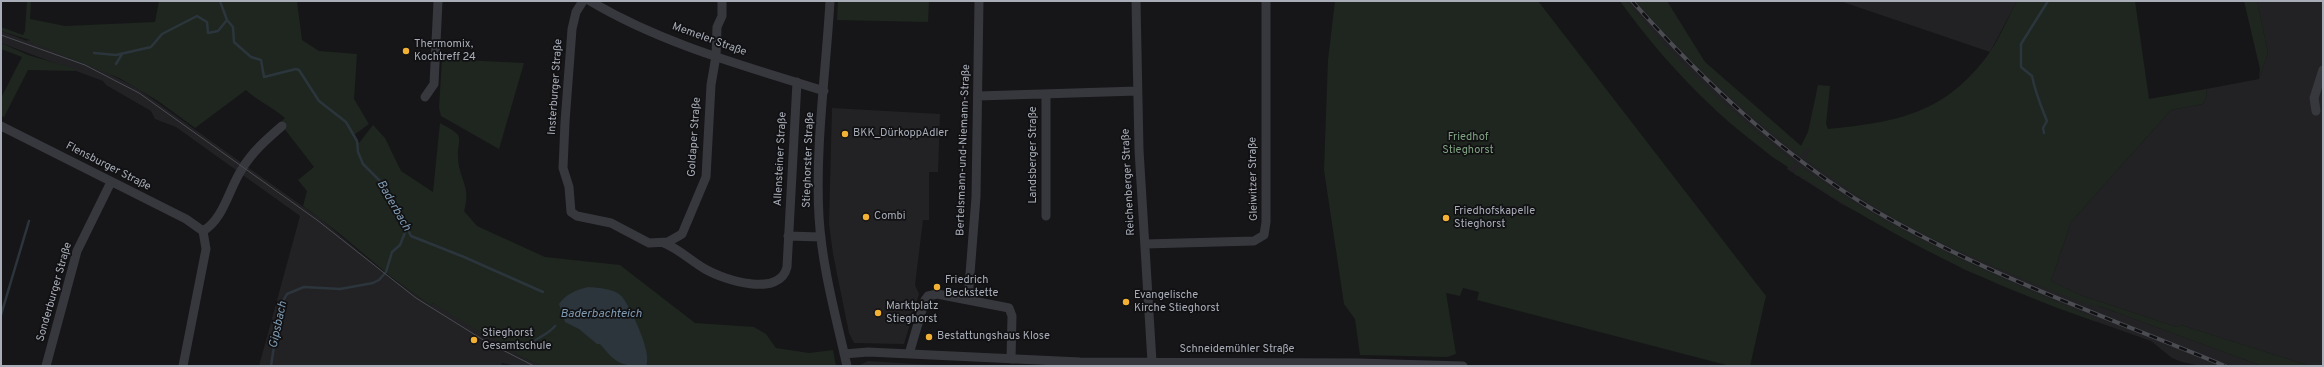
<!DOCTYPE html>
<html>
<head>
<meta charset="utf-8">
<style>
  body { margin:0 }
  #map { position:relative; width:2324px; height:367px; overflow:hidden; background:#161618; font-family:Overpass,sans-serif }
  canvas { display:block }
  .frame { position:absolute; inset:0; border:2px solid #a8adb8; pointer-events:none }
</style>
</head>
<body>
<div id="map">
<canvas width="2324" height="367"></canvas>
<div class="frame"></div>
</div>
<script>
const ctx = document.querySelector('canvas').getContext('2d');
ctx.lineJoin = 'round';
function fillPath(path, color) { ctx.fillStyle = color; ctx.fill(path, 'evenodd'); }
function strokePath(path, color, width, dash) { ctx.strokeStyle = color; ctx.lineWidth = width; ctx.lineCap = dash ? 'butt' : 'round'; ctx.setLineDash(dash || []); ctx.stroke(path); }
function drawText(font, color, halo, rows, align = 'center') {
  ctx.font = font + ' Overpass,sans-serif'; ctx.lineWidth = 3.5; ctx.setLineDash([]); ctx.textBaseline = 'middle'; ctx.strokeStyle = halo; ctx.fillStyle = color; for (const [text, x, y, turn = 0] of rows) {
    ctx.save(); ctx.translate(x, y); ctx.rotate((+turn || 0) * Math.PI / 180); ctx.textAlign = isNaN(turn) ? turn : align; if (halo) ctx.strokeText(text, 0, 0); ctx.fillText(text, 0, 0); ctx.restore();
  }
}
fillPath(new Path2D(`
  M1620,1H1647L1705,62L1801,146L1804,143L1830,166L2099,306L2262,366H2201L2182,362L2172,358L2151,341L2086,318L1965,270L1842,204L1787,169L1788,167L1771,156L1718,112L1663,54Z
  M1840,1H2017L1990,52Z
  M2257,1H2323V366H2310L2181,325L2177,327L2080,295L2051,281L2071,222L2171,110L2203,104L2207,95L2206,89L2259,79L2268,53Z
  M1,31L27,41L28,40L98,68L138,89L319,218L390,277L431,306L433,303L441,307L482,332L518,350L515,354L542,366H517L502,363L501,366H259L300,216L176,127L155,119L151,111L106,85L103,81L1,43Z
  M832,108L940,114L938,172H929V220H923L915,285L919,294L904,344L854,343L849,333L833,254L829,224Z
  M868,361L915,364L960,366H858Z`), '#222225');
fillPath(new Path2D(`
  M27,1H31L30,19L65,26L155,22L159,1H297L302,40L319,51L357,54L354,99L369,124L354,135L359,143L373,125L385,138L401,171L433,192L440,123C445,126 454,130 458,135C461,140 457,150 458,156C458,178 472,187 464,211L477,226L545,257L620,265L695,323L754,327L766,334L776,348L809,353L833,350L836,366H542L515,354L517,350C488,337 459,320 433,303L431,306L391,277L340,234L303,206L307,191L298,180L314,167L280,123L285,118C272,107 258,101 246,90L195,128L158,101L119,78L30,42V40L1,31V27L23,35L25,31Z
  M838,1H929L928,22L837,20Z
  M1335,1H1538L1766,296L1750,366H1730L1477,300L1479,292L1463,288L1460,296L1446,293L1456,354L1447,357L1360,355L1355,319L1344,304L1324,170L1328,60Z
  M1620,1H1627C1675,62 1734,115 1796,163L1787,169L1788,167C1723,124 1665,64 1620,1Z
  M1636,1H1667L1705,62L1801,146L1808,132L1818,85L1830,86L1826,124L1828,129C1897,122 1946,114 1990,52C2000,37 2008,18 2017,1H2135L2149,99L2206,89L2207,95L2203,104L2171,110L2071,222L2051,281L2080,295L2177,327L2181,325L2310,366H2262L2099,306L2090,305L2049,290L1943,244L1900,222L1859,197L1805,159L1811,150L1808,147L1800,156C1741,109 1685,59 1636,1Z
  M2244,1H2257L2268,53L2259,79L2260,69Z
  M1,43L28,55L76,69L75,71L28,70L4,117L1,116V98L22,57L1,49Z
  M442,59L524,63L499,149L441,116L439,108Z
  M1800,166C1889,231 1989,273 2090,316L2097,322C1991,286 1890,237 1798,174L1797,176L1794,174Z`), '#1e261f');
fillPath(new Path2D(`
  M588,287C598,288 616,288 623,298C631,309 653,354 646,366C620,366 617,364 600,344H597L579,329L565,322L559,304C566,294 576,290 588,287Z`), '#2c353c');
strokePath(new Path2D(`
  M220,1L227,20L233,27L234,42L251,57L261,60L264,77L296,69L299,70L319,101L346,122L357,141L358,152L363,164L380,181L388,198L402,218L411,236L464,257L543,292
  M94,53L116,55L151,47L162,34L197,16L207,22L208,33L218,31L227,20
  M116,64L122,54
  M2044,133L2043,128L2047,121C2041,106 2035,92 2032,76L2021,67V44L2048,1
  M1,315L29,221
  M527,348C535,337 547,336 555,326
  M271,366L275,340L280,331L283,301L287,294L304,287L340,289L373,283L379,280L386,272L392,252L400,245L406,230`), '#2c353c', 2.5);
strokePath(new Path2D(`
  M583,1L576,12L572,29L565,122L563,168L569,187L571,212L577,216L611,223L649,243L668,242L682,234L706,177L711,85L716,56L717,27L722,16V1
  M590,1C662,44 745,66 824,91
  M830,1C826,71 815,147 819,217C822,267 836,317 847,366
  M1136,1L1139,150L1152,362
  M978,96L1137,91
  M425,97L434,84L438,1
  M2316,111L2314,98L2323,70
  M1,126L186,219L203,231L206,249L183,366
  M1046,216V94
  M203,231C224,219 229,188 242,169C252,152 267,139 282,126
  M788,236L821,237
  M664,243C679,249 691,261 705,269C724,280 780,298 787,267L797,82
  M1145,244L1254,241L1264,235L1266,222V1
  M968,299L976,197L979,1
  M844,354L868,352L1080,362L1358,363L1463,366
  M909,354L925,300L928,296L937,294L1009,308L1012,316L1011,359
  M46,366L77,251L111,182`), '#37383d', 9);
strokePath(new Path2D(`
  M1,35L85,65L139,93L317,220L416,298L485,341L534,366`), '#4a4c52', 1);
const rail = new Path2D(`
  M1632,1C1703,81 1780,154 1872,209C1983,274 2107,317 2225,366`);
strokePath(rail, '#4a4c52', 4);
strokePath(rail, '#111113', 2.5, [8]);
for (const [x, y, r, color] of [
  [406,51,4,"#f2b134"],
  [845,134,4,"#f2b134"],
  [866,217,4,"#f2b134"],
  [1446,218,4,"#f2b134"],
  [937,287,4,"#f2b134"],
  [1126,302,4,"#f2b134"],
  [878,313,4,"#f2b134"],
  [929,337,4,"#f2b134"],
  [474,340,4,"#f2b134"]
]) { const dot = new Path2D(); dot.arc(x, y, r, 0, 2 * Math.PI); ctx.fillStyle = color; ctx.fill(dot); strokePath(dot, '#111113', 1.5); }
drawText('11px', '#a8adb8', '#111113', [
  ["Memeler Straße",709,40,20],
  ["Insterburger Straße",556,87,-86],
  ["Goldaper Straße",695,137,-86],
  ["Bertelsmann-und-Niemann-Straße",964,150,-88],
  ["Landsberger Straße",1034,155,-90],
  ["Allensteiner Straße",781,159,-87],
  ["Stieghorster Straße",809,160,-88],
  ["Flensburger Straße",108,167,27],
  ["Gleiwitzer Straße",1254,179,-91],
  ["Reichenberger Straße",1129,182,-93],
  ["Sonderburger Straße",55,292,-74],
  ["Schneidemühler Straße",1237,350]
]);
drawText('11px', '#a8adb8', '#111113', [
  ["Thermomix,",414,45],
  ["Kochtreff 24",414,58],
  ["BKK_DürkoppAdler",853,134],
  ["Friedhofskapelle",1454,212],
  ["Stieghorst",1454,225],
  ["Combi",874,217],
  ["Friedrich",945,281],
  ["Beckstette",945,294],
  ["Evangelische",1134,296],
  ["Kirche Stieghorst",1134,309],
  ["Marktplatz",886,307],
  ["Stieghorst",886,320],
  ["Stieghorst",482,334],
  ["Gesamtschule",482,347],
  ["Bestattungshaus Klose",937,337]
], 'left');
drawText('11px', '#7fa381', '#111113', [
  ["Friedhof",1468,138],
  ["Stieghorst",1468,151]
]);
drawText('italic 12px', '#7f9bb3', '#111113', [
  ["Baderbach",393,206,60],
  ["Baderbachteich",601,315],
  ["Gipsbach",279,325,-78]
]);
</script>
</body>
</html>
